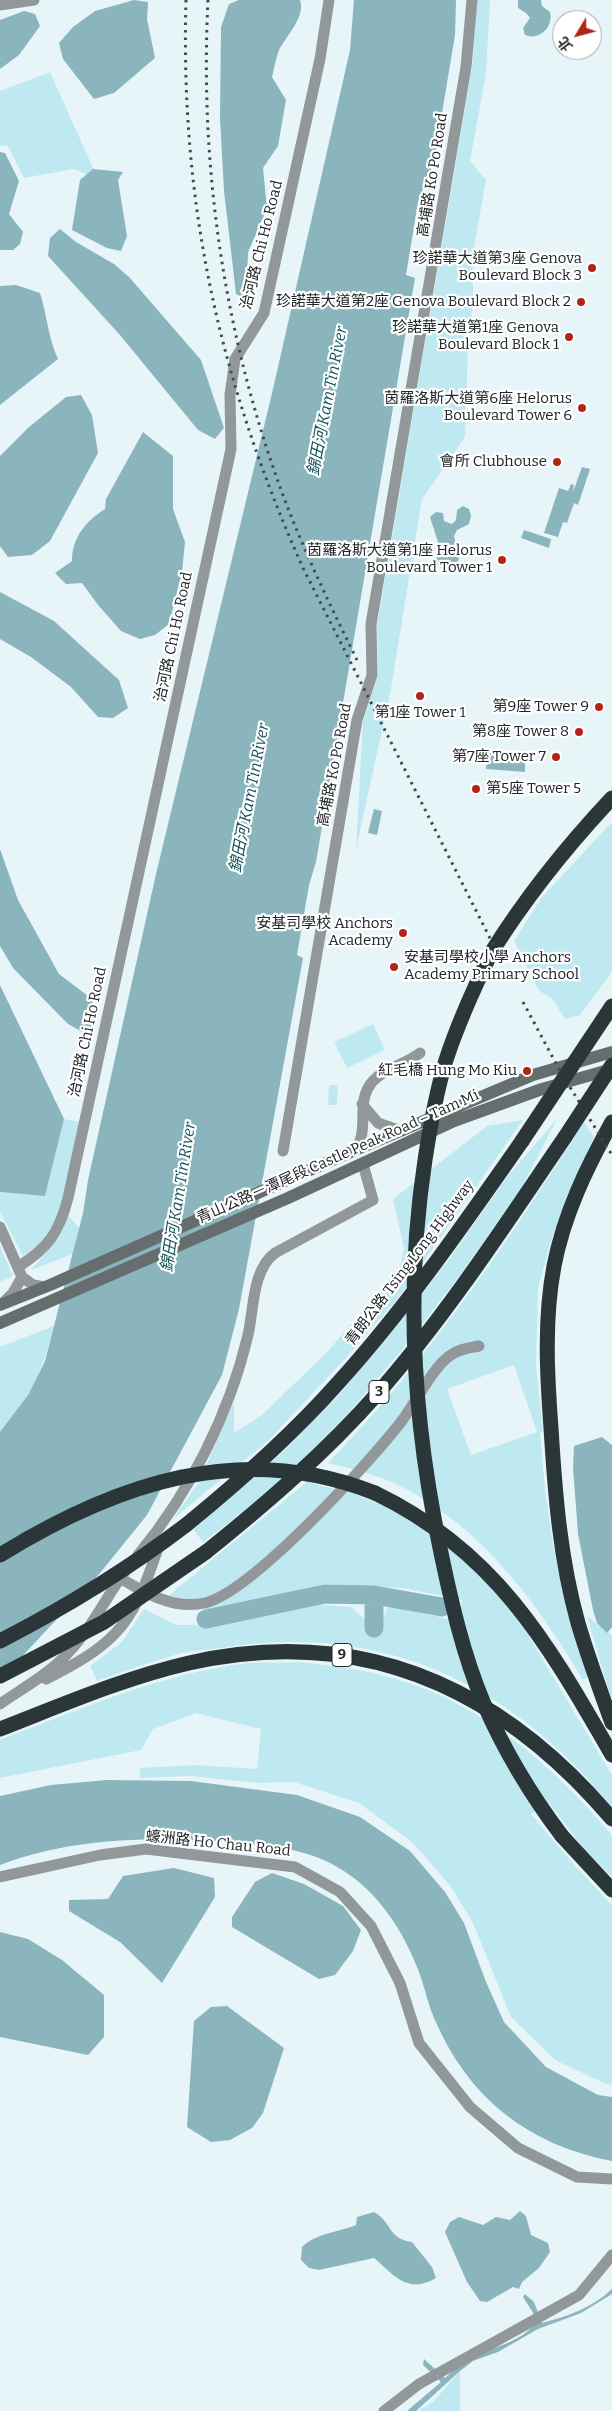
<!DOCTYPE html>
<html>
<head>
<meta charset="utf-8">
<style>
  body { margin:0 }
  #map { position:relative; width:612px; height:2411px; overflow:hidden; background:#e8f5f8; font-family:Bitter,"Noto Sans TC",serif }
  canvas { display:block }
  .north { position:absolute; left:552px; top:10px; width:50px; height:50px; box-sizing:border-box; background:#fff; border:1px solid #a6a8a9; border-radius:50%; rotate:233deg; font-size:14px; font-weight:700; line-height:20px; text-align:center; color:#212627 }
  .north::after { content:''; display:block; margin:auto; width:18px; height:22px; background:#b22417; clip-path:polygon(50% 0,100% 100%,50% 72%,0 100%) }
</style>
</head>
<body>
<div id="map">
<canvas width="612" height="2411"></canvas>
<div class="north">北</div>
</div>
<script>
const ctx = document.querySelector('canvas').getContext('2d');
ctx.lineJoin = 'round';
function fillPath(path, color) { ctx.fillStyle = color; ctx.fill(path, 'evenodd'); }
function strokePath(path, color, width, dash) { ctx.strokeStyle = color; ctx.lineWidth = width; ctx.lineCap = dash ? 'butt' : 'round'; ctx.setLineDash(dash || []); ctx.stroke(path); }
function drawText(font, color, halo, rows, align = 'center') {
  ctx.font = font + ' Bitter,"Noto Sans TC",serif'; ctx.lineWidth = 4.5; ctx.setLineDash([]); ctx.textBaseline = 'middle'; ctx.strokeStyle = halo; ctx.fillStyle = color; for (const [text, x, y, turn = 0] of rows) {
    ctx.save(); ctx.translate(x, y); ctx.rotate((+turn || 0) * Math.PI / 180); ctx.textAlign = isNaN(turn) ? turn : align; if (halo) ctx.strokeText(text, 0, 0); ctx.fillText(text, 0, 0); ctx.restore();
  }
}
fillPath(new Path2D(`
  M477,0H490L486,74L470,161L486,180L473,254V302L468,344L465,437L422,499L390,694L356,849L363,721L378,676L377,625L472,68Z
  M50,72L98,179L74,169L24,178L8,146L0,145V91Z
  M612,822V972L580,1015L565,1019L552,998L539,991L514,941L542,897Z
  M373,1024L385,1050L347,1068L334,1042Z
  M329,1085H338L337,1105H328Z
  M64,1119L80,1122C73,1150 64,1210 49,1232C42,1242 33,1249 23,1256L0,1212V1192L45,1196Z
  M557,1119L522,1187L461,1274L402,1350L351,1410L298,1466L257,1501L203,1542L192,1528L283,1452L337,1397L388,1337L447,1262L507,1177Z
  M523,1120L398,1298L344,1360L268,1441L174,1518L199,1482L234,1402V1433L262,1415L328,1351L400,1267L404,1248L393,1199L487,1126Z
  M584,1122L594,1137L553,1234L538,1288L536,1365L543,1432H540L545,1489L553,1545L588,1677L583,1680C538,1604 482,1527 400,1486C377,1475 353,1469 328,1463C428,1360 507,1243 584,1122ZM514,1365L537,1432L471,1455L447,1389Z
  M68,1215L79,1228L73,1254L31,1270L60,1236Z
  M0,1246L13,1276L0,1282Z
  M54,1326C44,1365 29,1403 0,1432V1347Z
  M307,1482L354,1494L402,1513L446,1542L484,1578L519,1620L612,1775V1807C510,1682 381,1622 220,1648C204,1650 187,1651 172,1656C147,1663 122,1672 97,1681L90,1666L122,1642L144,1609L176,1625H206L313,1604L351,1607L368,1622L367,1633L376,1635L389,1604L459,1622L462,1600L403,1588L327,1584L211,1611L169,1595Z
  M587,1616L612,1635V1698L609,1692Z
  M300,1662C331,1666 363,1669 393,1678C482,1703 553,1766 612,1835V1877L584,1849L548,1802L531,1814L576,1867L612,1905V2085L606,2084L555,2060L511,2017L473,1923L452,1888L413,1843L359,1803L294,1782L257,1783L190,1776L140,1778V1768L196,1765L257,1769L261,1729L196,1713L153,1729L141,1750L0,1778V1740C77,1710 168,1671 250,1663C266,1662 283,1663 300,1662Z
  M460,2371V2411H418L434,2401Z`), '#bfe9f1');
fillPath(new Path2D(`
  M134,0L148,2L147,19L155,58L114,93L94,99L63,59L59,43L73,27L95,11Z
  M239,0H300C306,17 286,36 279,50C276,58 274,69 272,77L286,100L278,146L263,168L267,209L248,252L246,299L236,294L224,191L220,118L221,27L229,4Z
  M354,0H456L455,35L434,161L418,202L406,275L415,278L316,862L309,885L297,955L303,958L239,1309L222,1375L147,1515L100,1573L0,1680V1432L28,1395L45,1361L83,1213L88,1180L156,874L273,389L350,50Z
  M518,0H541L542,6L550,12C554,27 539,41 525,35L523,28L530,18L526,13L518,8Z
  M24,11L35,14L40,26L19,55L0,69V20Z
  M0,152L5,153L19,181L9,214L23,232L20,244L13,250H0Z
  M93,169L123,172L118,180L127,236L121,251L107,248L72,230L80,180Z
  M60,229L76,242L114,264L129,277L201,360L224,428L215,439L198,430L120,335L48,256L50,238Z
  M16,285L40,293C47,315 48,337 58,359L0,405V286Z
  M81,395L92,415L98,453L50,541L32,555L8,557L0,546V456L29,427L66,397Z
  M143,432L173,456V509L185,542L182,572L169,624L155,635L140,639L121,631L98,605L82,583L66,584L55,573L72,561C72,537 86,521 105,509L106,499Z
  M582,467L590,469L578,505L574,503L567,523L563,522L558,537L544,533L559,488L568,491L571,484L574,485L573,492Z
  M463,506L469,509L471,516L469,524L457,530L454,536L459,559L455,567L443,569L436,564L438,542L430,517L436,512L443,513L444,521L452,524L456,520L457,510Z
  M524,530L551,539L549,548L521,538Z
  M0,592L54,621L119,680L128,708L113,718L98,717L71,687L31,657L0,639Z
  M488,753L525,756V772L486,769Z
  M374,809L382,811L377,835L368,833Z
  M0,849L18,900L59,974L92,999L95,1019L90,1036L68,1024L13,968L0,946Z
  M0,985L64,1119L45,1196L0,1192Z
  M602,1437L612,1445V1627L607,1633L597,1623L593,1610L578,1534L573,1468L574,1446Z
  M107,1780L191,1781L297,1795L360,1817L410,1851L445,1892L464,1923L486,1982L504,2022L546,2067L598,2095L612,2097V2161C528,2145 468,2098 434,2018C427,2002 424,1983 417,1967C400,1924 372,1884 330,1863C296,1845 243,1843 205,1841C134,1837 67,1840 0,1865V1796L51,1785Z
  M174,1868L214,1878L215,1897L162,1983L120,1942L69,1911V1900L108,1899L123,1876Z
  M272,1873L304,1884L343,1906L361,1930L353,1951L335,1975L319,1979L232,1927V1917L255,1882Z
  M0,1932L28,1939L62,1960L104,1995V2037L88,2055L0,2037Z
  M227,2006L284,2048L263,2113L252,2128L230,2140L211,2142L187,2127L194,2021L211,2007Z
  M520,2211L526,2216L531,2235L548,2243L550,2252L539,2268L522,2282L519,2289L513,2287L487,2302L480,2301L467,2282L445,2232L450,2222L459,2217L483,2225L496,2217L510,2220Z
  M374,2212C392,2222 388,2239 412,2242L432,2267L436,2278C408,2294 396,2277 374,2258L319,2270L309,2268L301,2260L302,2247C317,2233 336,2233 356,2225L357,2217Z
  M612,2289V2294L581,2313L538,2329L498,2352L473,2361L460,2371L416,2411H407L441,2382L423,2365L424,2359L445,2378C452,2371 459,2365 467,2360C488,2347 526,2343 537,2319L523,2297L525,2294L534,2302L542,2323C568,2316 592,2308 612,2289Z`), '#8ab5bd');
strokePath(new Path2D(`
  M206,1619L325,1594L374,1595L442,1607
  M374,1628V1595`), '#8ab5bd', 19);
strokePath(new Path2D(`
  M0,5L34,0
  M362,1104L378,1123L401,1131
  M355,1150C371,1129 354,1102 373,1081C385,1068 406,1064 420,1053
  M283,1151L357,720L372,675L371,624L466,67L472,0
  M0,1227L22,1277L33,1285L45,1287
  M18,1267C48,1248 59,1233 68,1198L231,449L230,395L235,359L264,313L320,59L329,0
  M4,1302L13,1293L22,1277
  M138,1555C190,1492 229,1415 248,1335C254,1309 252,1270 275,1253L373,1200L363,1164
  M120,1578C145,1593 174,1610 205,1603C253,1591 369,1463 401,1422C415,1404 434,1365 451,1355C459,1349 469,1348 479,1346
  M46,1679C122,1641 134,1621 160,1542
  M0,1704C23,1688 49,1674 68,1653C92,1628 106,1597 126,1570
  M0,1877L100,1855L146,1849L295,1867L340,1892L371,1926L400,1983L419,2043L470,2107L518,2148L577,2177L612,2179
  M384,2411L419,2384L579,2295L612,2255`), '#929899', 11);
strokePath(new Path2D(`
  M0,1305L50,1285L355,1150L533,1075L612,1052
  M0,1323L288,1198L454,1121L542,1089L612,1069`), '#656d6e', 12);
strokePath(new Path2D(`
  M491,953C526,897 566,847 612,798
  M612,1122C587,1167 564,1214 554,1266C544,1319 547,1374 551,1428C555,1493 560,1559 578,1623C588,1657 600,1690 612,1723
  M375,1493C496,1551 548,1644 612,1755
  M186,1525C240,1481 292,1435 338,1383C406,1308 464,1224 522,1141
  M206,1552C267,1503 326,1452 378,1393C446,1316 507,1222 565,1137
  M0,1729C62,1705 124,1678 189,1663C362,1624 500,1687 612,1819
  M562,1836L612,1890`), '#2b3638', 15);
strokePath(new Path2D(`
  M186,0C180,205 220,382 303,568L502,962
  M208,0C200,156 221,313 271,461C294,531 326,597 358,662
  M523,1002L560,1071L612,1155`), '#434a4b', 3, [2.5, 5]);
strokePath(new Path2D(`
  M491,953C474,988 458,1023 446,1060C436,1093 430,1127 425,1160C405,1290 413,1420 440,1548C451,1601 463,1655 484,1704C505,1752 531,1795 562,1836
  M565,1137L612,1065
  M522,1141L612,1006
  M0,1555C117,1483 242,1440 375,1493
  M0,1641C66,1607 127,1570 186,1525
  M0,1676L104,1622L206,1552`), '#2b3638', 15);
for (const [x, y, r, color] of [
  [592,268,5,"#b22417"],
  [581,302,5,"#b22417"],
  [569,337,5,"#b22417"],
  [582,408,5,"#b22417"],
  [557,462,5,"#b22417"],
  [502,560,5,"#b22417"],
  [420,696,5,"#b22417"],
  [599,707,5,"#b22417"],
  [579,732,5,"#b22417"],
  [556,757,5,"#b22417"],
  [476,789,5,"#b22417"],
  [403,933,5,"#b22417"],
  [394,967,5,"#b22417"],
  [527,1071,5,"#b22417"]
]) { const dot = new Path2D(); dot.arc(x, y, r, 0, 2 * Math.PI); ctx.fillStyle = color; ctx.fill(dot); strokePath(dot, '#fff', 2); }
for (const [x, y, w] of [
  [379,1392,20],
  [342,1655,20]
]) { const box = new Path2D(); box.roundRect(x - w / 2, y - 11.5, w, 23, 4); ctx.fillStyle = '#fff'; ctx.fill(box); strokePath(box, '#212627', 1); }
drawText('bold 14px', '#212627', null, [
  ["3",379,1392],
  ["9",342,1655]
]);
drawText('15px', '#212627', '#fff', [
  ["高埔路 Ko Po Road",433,175,-81],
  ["治河路 Chi Ho Road",262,245,-76],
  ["治河路 Chi Ho Road",174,637,-78],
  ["高埔路 Ko Po Road",335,765,-79],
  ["治河路 Chi Ho Road",88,1032,-78],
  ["青山公路－潭尾段 Castle Peak Road – Tam Mi",338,1157,-24],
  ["青朗公路 Tsing Long Highway",410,1263,-53],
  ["蠔洲路 Ho Chau Road",218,1844,6]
]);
drawText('15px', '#212627', '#fff', [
  ["珍諾華大道第3座 Genova",582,259],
  ["Boulevard Block 3",582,276],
  ["珍諾華大道第2座 Genova Boulevard Block 2",571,302],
  ["珍諾華大道第1座 Genova",559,328],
  ["Boulevard Block 1",559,345],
  ["茵羅洛斯大道第6座 Helorus",572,399],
  ["Boulevard Tower 6",572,416],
  ["會所 Clubhouse",547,462],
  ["茵羅洛斯大道第1座 Helorus",492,551],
  ["Boulevard Tower 1",492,568],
  ["第9座 Tower 9",589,707],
  ["第1座 Tower 1",420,713,"center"],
  ["第8座 Tower 8",569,732],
  ["第7座 Tower 7",546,757],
  ["第5座 Tower 5",486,789,"left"],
  ["安基司學校 Anchors",393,924],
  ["Academy",393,941],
  ["安基司學校小學 Anchors",404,958,"left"],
  ["Academy Primary School",404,975,"left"],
  ["紅毛橋 Hung Mo Kiu",517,1071]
], 'right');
drawText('italic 16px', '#14525b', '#fff', [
  ["錦田河 Kam Tin River",328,401,-79],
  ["錦田河 Kam Tin River",250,798,-79],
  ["錦田河 Kam Tin River",179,1197,-81]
]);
</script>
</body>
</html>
